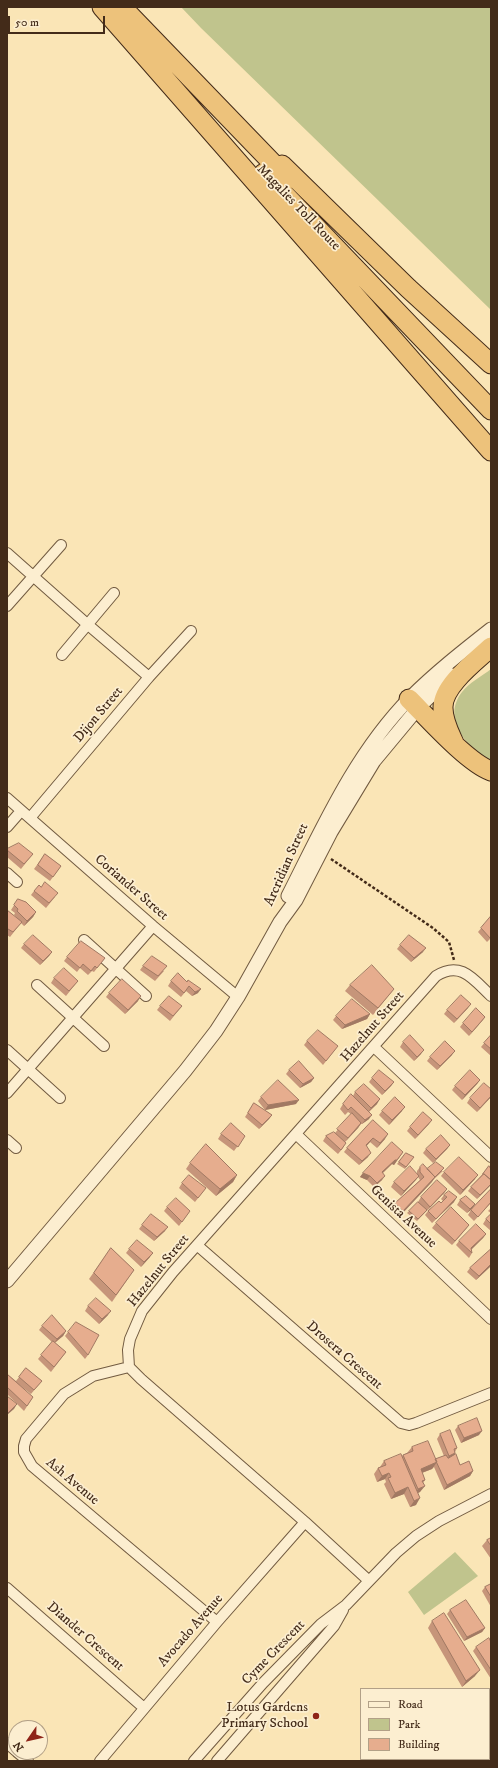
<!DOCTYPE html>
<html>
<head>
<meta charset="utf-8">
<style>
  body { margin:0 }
  #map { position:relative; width:498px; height:1768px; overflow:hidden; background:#fae5b6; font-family:"IM FELL DW Pica",serif }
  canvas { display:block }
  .frame { position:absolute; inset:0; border:8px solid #432b19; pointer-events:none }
  .legend { position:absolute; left:360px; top:1688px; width:130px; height:72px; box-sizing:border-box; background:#fceed0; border:1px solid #b2a087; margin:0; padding:5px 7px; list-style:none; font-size:12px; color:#432b19 }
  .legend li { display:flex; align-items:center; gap:8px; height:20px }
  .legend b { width:20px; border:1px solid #b2a087 }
  .north { position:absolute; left:8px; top:1720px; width:40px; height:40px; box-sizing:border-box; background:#fceed0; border:1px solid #b2a087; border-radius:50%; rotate:236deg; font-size:11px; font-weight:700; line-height:16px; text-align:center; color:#432b19 }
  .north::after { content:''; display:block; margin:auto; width:14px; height:18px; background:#8f2418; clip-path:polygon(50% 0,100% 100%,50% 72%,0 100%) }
  .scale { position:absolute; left:8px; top:16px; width:97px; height:18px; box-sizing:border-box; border:2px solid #432b19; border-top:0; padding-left:5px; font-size:12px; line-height:14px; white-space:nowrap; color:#432b19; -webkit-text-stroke:3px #fceed0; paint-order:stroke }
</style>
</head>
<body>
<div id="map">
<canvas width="498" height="1768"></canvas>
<div class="frame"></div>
<ul class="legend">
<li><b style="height:5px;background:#fceed0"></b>Road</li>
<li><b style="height:11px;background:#c0c48d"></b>Park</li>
<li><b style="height:11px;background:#e6ad8e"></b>Building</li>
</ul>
<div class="north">N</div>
<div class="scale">50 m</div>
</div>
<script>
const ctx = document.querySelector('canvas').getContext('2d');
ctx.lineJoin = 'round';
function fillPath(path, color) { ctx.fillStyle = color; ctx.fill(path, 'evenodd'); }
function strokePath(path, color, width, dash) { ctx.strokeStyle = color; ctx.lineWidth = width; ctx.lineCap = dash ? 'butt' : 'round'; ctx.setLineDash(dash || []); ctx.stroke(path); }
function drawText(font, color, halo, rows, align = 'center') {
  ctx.font = font + ' "IM FELL DW Pica",serif'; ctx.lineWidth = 3.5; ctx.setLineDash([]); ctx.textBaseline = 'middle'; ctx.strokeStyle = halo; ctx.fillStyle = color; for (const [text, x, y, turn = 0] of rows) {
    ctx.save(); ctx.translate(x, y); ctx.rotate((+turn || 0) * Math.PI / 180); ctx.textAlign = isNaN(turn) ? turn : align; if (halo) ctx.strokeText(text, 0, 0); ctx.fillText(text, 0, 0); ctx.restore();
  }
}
fillPath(new Path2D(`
  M181,7H491V310L201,28Z
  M491,669V761C467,748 441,719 462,692C469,683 482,676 491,669Z
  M455,1552L478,1576L424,1615L408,1592Z`), '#c0c48d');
const minor = new Path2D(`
  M7,553L87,624L149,677
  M7,606L61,545
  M62,655L114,593
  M7,798L153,926L238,997
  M30,818L149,677L191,631
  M7,827L21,811
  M7,873L17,882
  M84,940L146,996
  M37,985L104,1046
  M374,1047L491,1157
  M7,1050L60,1098
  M7,1093L153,926
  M297,1135L491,1319
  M7,1140L16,1148
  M198,1246L401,1423L409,1425L416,1423L491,1393
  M129,1367L93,1376L64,1394L26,1439L24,1446V1452L32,1466L217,1622
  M368,1580L305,1522L141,1379L129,1367L128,1350L130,1339L142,1311L173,1272L436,976C461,960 474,980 491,996
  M7,1588L144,1708
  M7,1743L16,1751
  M17,1752L28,1761
  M100,1761L217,1622L305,1522
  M194,1761L263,1683L321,1624L346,1605L396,1553L416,1536L439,1521L491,1494
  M217,1761L334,1626L343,1610`);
const tertiary = new Path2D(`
  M288,896C323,827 355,754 410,698C435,673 463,651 491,629
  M7,1281L185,1071L216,1031L238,997L280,922L296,900L331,832L374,761L418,708L452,675`);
const motorway = new Path2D(`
  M102,7L491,451
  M122,7L288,179
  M282,165L408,288L491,364
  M264,173L491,410
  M409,699C428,718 468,763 491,771
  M454,743C449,732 443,721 443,708C442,686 476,661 491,647`);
strokePath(minor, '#715a40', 12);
strokePath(tertiary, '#715a40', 15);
strokePath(motorway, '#432b19', 21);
strokePath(new Path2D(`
  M331,859L433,928L449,942L454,960`), '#432b19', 2.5, [3, 2]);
strokePath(minor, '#fceed0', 10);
strokePath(tertiary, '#fceed0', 13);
strokePath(motorway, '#edc27b', 19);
fillPath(new Path2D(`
  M7,849L33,854L21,869L7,857Z
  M45,854L61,866L50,881L34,869Z
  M34,891L55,897L46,908L31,895Z
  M18,899L36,912L33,917L24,926L21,923L10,937L7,935V910L18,919L14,915L15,913L11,910Z
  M491,916V938L487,942L478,932Z
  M24,944L52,952L49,956L40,965L21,948Z
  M400,945L423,952L411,962L397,949Z
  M67,957L105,958L94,972L92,971L88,975L80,968L77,972L64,961Z
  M143,966L164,971L155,981L140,970Z
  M54,978L78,981L66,996L51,983Z
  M188,980L198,993L192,996L186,991L181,997L168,986L171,981H187Z
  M350,985L394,989L373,1015L345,991Z
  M109,993L138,1001L125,1014L106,997Z
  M160,1006H182L170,1021L157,1010Z
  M468,1008L454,1023L444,1014L447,1010Z
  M370,1014L367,1019L342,1029L333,1020L336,1016Z
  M485,1017L482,1021L469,1036L460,1027L463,1023Z
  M491,1035V1056L481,1047Z
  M307,1041L338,1046L323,1065L304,1045Z
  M403,1042L421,1054L414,1061L400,1047Z
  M452,1055L437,1070L427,1061L430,1057Z
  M289,1070L314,1078L311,1082L300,1088L286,1074Z
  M372,1078L394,1082L391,1086L382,1095L369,1082Z
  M480,1080L477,1084L462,1100L452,1090L455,1086Z
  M355,1092L377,1104L369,1112V1119L362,1124H361L358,1128L345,1142L343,1148L338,1154L323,1141L326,1136L335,1133L351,1114L348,1112L345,1115L340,1109L343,1104L353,1096Z
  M261,1097L296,1104L265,1110L258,1101Z
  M491,1097L477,1112L467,1103L470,1098Z
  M254,1103L272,1115L269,1119L259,1129L245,1117Z
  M382,1111H402L389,1125L379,1115Z
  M373,1120L385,1139L377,1148L370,1142L366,1146L368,1157L359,1165L344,1152L347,1148Z
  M429,1124L415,1139L407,1131L410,1127Z
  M221,1134L245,1136L234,1151L218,1139Z
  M450,1145L447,1149L433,1163L423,1153L426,1149Z
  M403,1152L394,1165L392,1164L383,1173L382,1180L374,1187L367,1180L360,1177L363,1173Z
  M406,1153L414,1157L405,1169L397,1164Z
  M190,1163L237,1175L233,1182L216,1196L186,1169Z
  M489,1166L491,1169V1186L490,1185L477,1199L468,1191L471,1187L481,1176Z
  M420,1167L427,1169L443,1171L433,1180L400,1216L392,1208L395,1203L420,1180L418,1177L401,1196L391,1187L394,1182L417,1174V1171Z
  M444,1172L475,1179L460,1195L441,1176Z
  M182,1183L206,1188L195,1202L179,1188Z
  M447,1189L444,1193L417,1221L407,1213L418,1202L421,1197Z
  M491,1189V1203L474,1221L468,1215L471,1210Z
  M444,1195L454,1202L432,1223L425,1215L428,1211L441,1203L443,1201L441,1199Z
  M460,1200L475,1204L472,1209L467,1213L457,1205Z
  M167,1207L190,1211L179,1226L164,1211Z
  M491,1208V1213L488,1211Z
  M491,1214V1231L483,1224L486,1219Z
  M436,1223L469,1225L452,1245L432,1228Z
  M142,1225L165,1231L154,1241L139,1229Z
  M486,1234L483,1238L471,1249L472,1253L469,1258L456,1245L459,1241Z
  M111,1248L134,1270L112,1302L89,1279Z
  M129,1249L150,1257L141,1267L126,1253Z
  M491,1249V1266L476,1280L467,1272L470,1268Z
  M88,1306L108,1315L99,1324L85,1311Z
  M42,1326L66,1331L63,1336L55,1343L66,1352L51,1372L38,1359L52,1342L39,1330Z
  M68,1332L88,1355L85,1359L65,1336Z
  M26,1368L42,1381L31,1394L18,1384L33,1397L24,1411L7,1394V1374L16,1381Z
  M458,1426L479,1435L461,1443L455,1430Z
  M440,1434L457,1448L455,1452V1453L454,1455L460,1465L473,1471L470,1476L444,1490L434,1467L432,1469L422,1473L425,1480L423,1483L420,1492L418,1493L416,1505L410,1507L404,1494L391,1499L384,1484L386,1482L385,1479L377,1482L374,1474L378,1468L380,1467L384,1461L402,1456L403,1455L407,1453L412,1447L435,1459L444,1456L437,1439Z
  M491,1538V1559L482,1546L487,1540Z
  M491,1584V1607L482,1591L485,1587Z
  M450,1610L485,1628L482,1632L464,1641L447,1614Z
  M432,1621L475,1676L462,1687L428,1628Z
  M491,1642V1679L473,1651L476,1647Z`), '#c6957a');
fillPath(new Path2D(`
  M36,912L33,917L24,926L27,921Z
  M426,948L423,952L411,962L414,958Z
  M52,952L49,956L40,965L43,961Z
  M201,989L198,993L192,996L195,992Z
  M141,996L138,1001L125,1014L128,1010Z
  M471,1004L468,1008L454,1023L457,1019Z
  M370,1014L367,1019L342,1029L345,1025Z
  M485,1017L482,1021L469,1036L472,1032Z
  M424,1050L421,1054L414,1061L417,1057Z
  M455,1051L452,1055L437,1070L440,1066Z
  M314,1078L311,1082L300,1088L303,1084Z
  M480,1080L477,1084L462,1100L465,1095Z
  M394,1082L391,1086L382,1095L385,1091Z
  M491,1096V1097L477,1112L480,1108Z
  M380,1099L377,1104L368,1112L371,1108Z
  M299,1100L296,1104L265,1110L268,1105Z
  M405,1107L402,1111L389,1125L392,1120Z
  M272,1115L269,1119L259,1129L262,1125Z
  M372,1115L369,1119L362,1124L365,1120Z
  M432,1120L429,1124L415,1139L418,1135Z
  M361,1123L358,1128L345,1142L348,1138Z
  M388,1134L385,1139L377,1148L380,1143Z
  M373,1138L370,1142L363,1150L366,1145Z
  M450,1145L447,1149L433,1163L436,1159Z
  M403,1152L394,1165L392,1164L379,1176L382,1172L395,1160Z
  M371,1153L368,1157L359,1165L362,1161Z
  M363,1173L370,1176L367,1180L360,1177Z
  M237,1175L233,1182L216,1196L220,1189Z
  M478,1175L475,1179L460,1195L463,1190Z
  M385,1176L382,1180L374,1187L377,1183Z
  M419,1176L416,1180L401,1196L404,1191Z
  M435,1177L432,1182L400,1216L403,1211Z
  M491,1184L490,1186L477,1199L480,1195Z
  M447,1189L444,1193L427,1211L430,1207Z
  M457,1197L454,1202L432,1223L436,1219Z
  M475,1204L472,1209L467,1213L470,1209Z
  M469,1225L466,1229L452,1245L455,1241Z
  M168,1227L165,1231L154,1241L157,1237Z
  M486,1234L483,1238L470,1251L471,1248Z
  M153,1253L150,1257L141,1267L144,1262Z
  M491,1264V1266L476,1280L479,1276Z
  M111,1311L108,1315L99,1324L102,1319Z
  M66,1331L63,1336L54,1343L57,1339Z
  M17,1404L14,1409L7,1415V1414Z
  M482,1431L479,1435L461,1443L464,1438Z
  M455,1453L452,1458L446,1460L449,1456Z
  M437,1462L432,1469L416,1475L421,1469Z
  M473,1471L470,1476L444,1490L447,1485Z
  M389,1473L385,1479L377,1482L382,1476Z
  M425,1486L420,1492L413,1495L418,1489Z
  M408,1487L404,1494L391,1499L395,1493Z
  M420,1498L416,1505L410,1507L414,1501Z
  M485,1628L482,1632L464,1641L467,1637Z
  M480,1670L475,1676L462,1687L466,1681Z`), '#a17963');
const building = new Path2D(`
  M19,843L33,854L24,864L7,850V849Z
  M45,854L61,866L53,877L38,865Z
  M45,882L58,893L49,903L34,891L39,885L41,887Z
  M18,899L26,902L36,912L27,921L17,911L18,909L14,905Z
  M7,910L22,922L13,932L8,929H7Z
  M491,916V937L490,938L481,928Z
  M33,935L52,952L43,961L24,944Z
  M409,935L426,948L414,958L400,945Z
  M81,941L105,958L97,968L95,966L91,971L83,964L80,968L67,957Z
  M152,956L167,966L158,976L143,966Z
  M372,965L394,989L378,1008L350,985Z
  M64,968L78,981L69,991L54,978Z
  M178,973L187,982L188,980L201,989L195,992L189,986L184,993L171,981Z
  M122,979L141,996L128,1010L109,993Z
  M461,995L471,1004L457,1019L447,1010Z
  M169,996L182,1006L173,1016L160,1006Z
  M352,999L370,1014L345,1025L336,1016Z
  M476,1008L485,1017L472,1032L463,1023Z
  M318,1030L338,1046L326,1061L307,1041Z
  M410,1035L424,1050L417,1057L403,1042Z
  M491,1035V1049L484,1043Z
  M445,1041L455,1051L440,1066L430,1057Z
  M299,1061L314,1078L303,1084L289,1070Z
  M379,1070L394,1082L385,1091L372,1078Z
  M470,1070L480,1080L465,1095L455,1086Z
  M278,1080L299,1100L268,1105L261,1097Z
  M484,1083L491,1089V1096L480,1108L470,1098Z
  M364,1084L380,1099L371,1108L355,1092Z
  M351,1094L372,1115L365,1120L351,1107L348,1110L343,1104Z
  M395,1097L405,1107L392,1120L382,1111Z
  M254,1103L272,1115L262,1125L248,1113Z
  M423,1112L432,1120L418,1135L410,1127Z
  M352,1113L361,1123L348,1138L337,1129Z
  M373,1120L388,1134L380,1143L373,1138L366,1145L371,1153L362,1161L347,1148Z
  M231,1123L245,1136L238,1147L221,1134Z
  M334,1132L346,1143L341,1150L326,1136Z
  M441,1135L450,1145L436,1159L426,1149Z
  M392,1142L403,1152L397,1160H395L382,1172L385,1176L377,1183L370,1176L363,1173Z
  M206,1144L237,1175L220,1189L190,1163Z
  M406,1153L414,1157L406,1167L399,1162Z
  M459,1157L478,1175L463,1190L444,1172Z
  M436,1162L444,1168L435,1177L427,1169Z
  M423,1164L435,1177L403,1211L395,1203L424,1177L420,1172V1167Z
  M410,1166L419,1176L404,1191L394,1182Z
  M489,1166L491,1169V1180L484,1174H483Z
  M484,1174L491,1180V1184L480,1195L471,1187Z
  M189,1175L206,1188L198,1198L182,1183Z
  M437,1180L447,1189L430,1207L421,1197Z
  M491,1189V1202L478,1217L471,1210Z
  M449,1191L457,1197L436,1219L428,1211L439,1201L441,1203L447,1197L444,1195Z
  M466,1196L475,1204L470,1209L460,1200Z
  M176,1198L190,1211L182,1222L167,1207Z
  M418,1202L427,1210L418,1219L409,1211Z
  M451,1207L469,1225L455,1241L436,1223Z
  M151,1214L168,1227L157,1237L142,1225Z
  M491,1214V1224L486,1219Z
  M476,1224L486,1234L471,1248L472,1253L459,1241Z
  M137,1240L153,1253L144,1262L129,1249Z
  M111,1248L134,1270L116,1295L94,1273Z
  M491,1249V1264L479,1276L470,1268Z
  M96,1298L111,1311L102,1319L88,1306Z
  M52,1315L66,1331L57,1339L42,1326Z
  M76,1322L99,1335L88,1355L68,1332Z
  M53,1341L66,1352L54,1367L41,1355Z
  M26,1368L42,1381L34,1390L19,1377Z
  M7,1374L33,1397L27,1406L7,1387Z
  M7,1396L17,1404L7,1414Z
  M477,1418L482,1431L464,1438L458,1426Z
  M450,1430L457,1448L454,1449L455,1453L449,1456L440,1434Z
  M428,1441L437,1462L421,1469L425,1480L422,1481L425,1486L418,1489L403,1455L413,1451L412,1447Z
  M401,1454L420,1498L414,1501L408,1487L395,1493L388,1478L391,1477L389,1473L382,1476L378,1468L386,1465L384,1461Z
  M456,1454L460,1465L469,1461L473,1471L447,1485L435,1459L446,1455L448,1458Z
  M491,1538V1546L487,1540Z
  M491,1584V1597L485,1587Z
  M466,1600L485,1628L467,1637L450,1610Z
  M444,1613L480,1670L466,1681L432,1621Z
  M489,1638L491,1642V1670L476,1647Z`);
fillPath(building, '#e6ad8e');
strokePath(building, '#a17963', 1);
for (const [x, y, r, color] of [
  [316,1716,4,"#8f2418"]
]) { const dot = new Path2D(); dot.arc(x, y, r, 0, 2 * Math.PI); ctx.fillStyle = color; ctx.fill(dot); strokePath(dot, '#fceed0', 1.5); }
drawText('14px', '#432b19', '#fceed0', [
  ["Magalies Toll Route",298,208,46],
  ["Dijon Street",99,715,-50],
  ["Arcridian Street",287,865,-66],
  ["Coriander Street",131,888,41],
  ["Hazelnut Street",373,1027,-49],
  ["Genista Avenue",403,1217,43],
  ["Hazelnut Street",159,1271,-51],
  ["Drosera Crescent",344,1356,41],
  ["Ash Avenue",72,1482,40],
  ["Avocado Avenue",191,1631,-49],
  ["Diander Crescent",85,1637,41],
  ["Cyme Crescent",274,1653,-46]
]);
drawText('14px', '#432b19', '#fceed0', [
  ["Lotus Gardens",308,1708],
  ["Primary School",308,1724]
], 'right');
</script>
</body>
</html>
